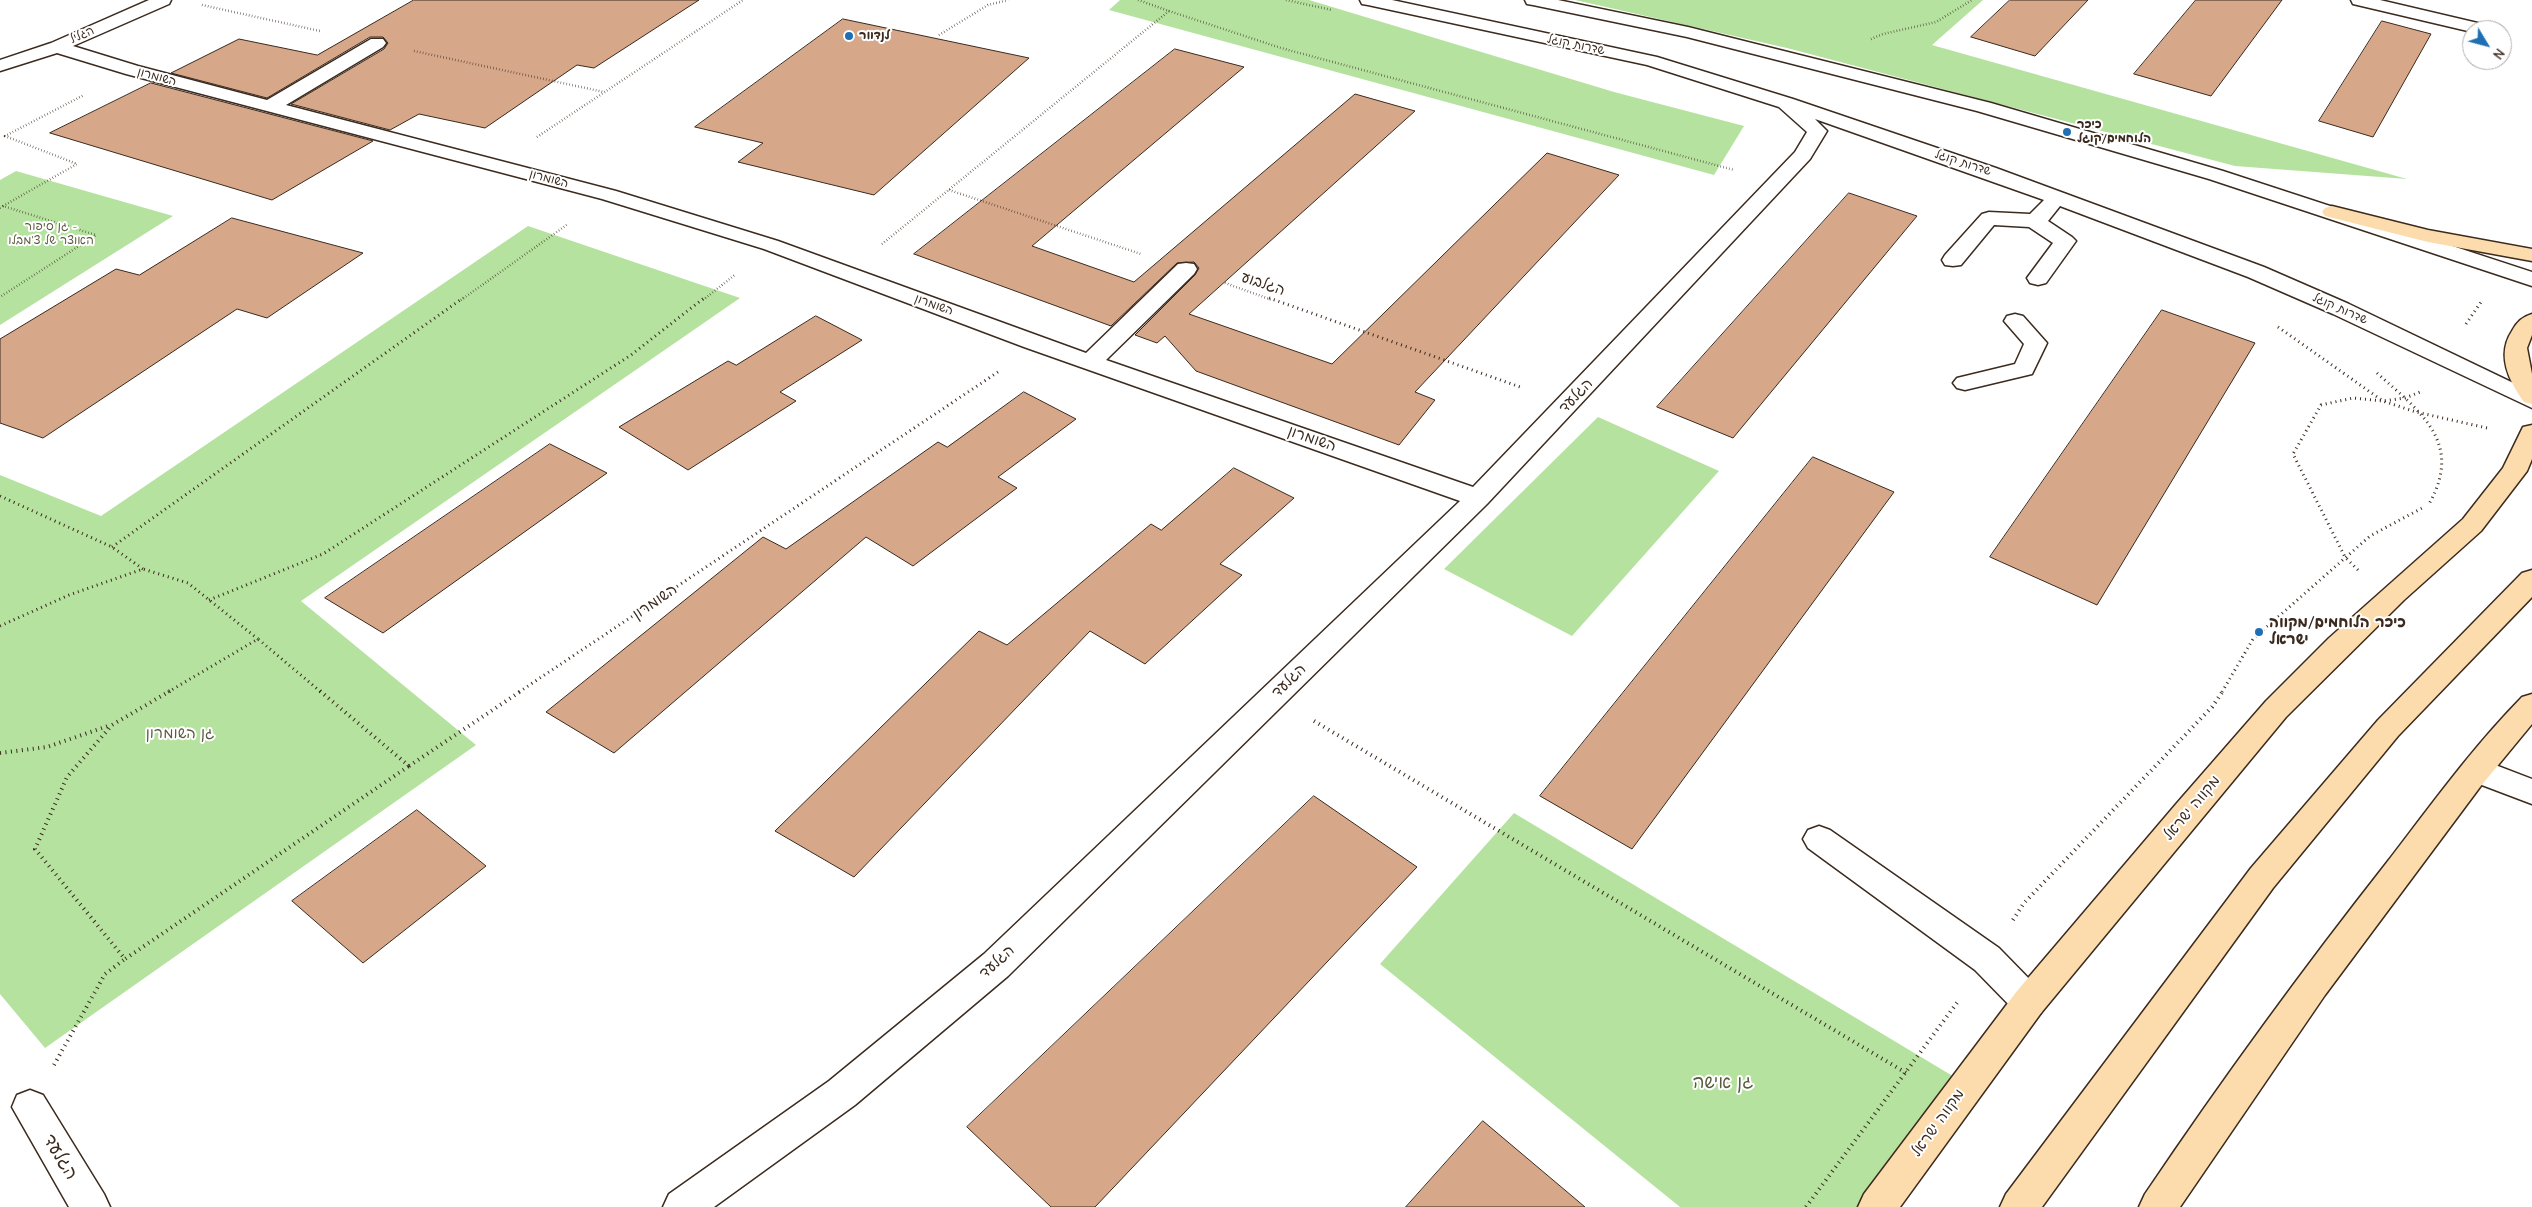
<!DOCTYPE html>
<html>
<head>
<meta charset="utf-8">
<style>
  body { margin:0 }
  #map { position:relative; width:2532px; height:1207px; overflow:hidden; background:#fff; font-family:"Comic Neue",sans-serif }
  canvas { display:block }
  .north { position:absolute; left:2462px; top:20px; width:50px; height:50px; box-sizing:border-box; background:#fff; border:1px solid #b1aaa5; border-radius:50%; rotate:127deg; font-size:14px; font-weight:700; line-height:20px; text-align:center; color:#3b2a1e }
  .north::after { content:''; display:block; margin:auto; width:18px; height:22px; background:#1f6fb2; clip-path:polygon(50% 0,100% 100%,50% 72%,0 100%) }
</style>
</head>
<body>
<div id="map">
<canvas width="2532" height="1207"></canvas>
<div class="north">N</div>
</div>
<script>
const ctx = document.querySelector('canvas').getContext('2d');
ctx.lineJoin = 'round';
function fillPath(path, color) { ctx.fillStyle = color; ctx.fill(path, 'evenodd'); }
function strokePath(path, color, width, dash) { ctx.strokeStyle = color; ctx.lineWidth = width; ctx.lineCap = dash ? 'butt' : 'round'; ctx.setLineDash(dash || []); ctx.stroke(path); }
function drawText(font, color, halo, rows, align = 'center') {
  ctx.font = font + ' "Comic Neue","Playpen Sans Hebrew",sans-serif'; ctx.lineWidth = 4; ctx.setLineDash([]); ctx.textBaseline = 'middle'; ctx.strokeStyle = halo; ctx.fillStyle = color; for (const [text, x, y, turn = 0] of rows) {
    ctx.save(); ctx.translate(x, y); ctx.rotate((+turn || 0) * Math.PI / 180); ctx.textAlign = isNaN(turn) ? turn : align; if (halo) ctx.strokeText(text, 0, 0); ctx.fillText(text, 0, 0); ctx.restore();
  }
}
fillPath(new Path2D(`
  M1120,0H1309L1614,92L1744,126L1714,175L1109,10Z
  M1575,0H1983L1932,45L2407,179L2235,166L1787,48Z
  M16,171L173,216L0,325V180Z
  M528,226L740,298L301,601L476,745L45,1048L0,994V475L101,516Z
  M1598,417L1719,471L1572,636L1444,569Z
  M1514,813L1966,1084L1877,1207H1680L1380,964Z`), '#b6e2a0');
const building = new Path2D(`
  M414,0H699L594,68L577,65L485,128L419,114L390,130L291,104L384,49L388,43L383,37H370L267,98L171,73L239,39L317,55Z
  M2010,0H2088L2035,56L1971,37Z
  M2196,0H2282L2211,96L2134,74Z
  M843,19L1029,58L874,195L738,162L763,143L695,127Z
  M2382,21L2431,34L2373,137L2319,121Z
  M1175,49L1244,67L1032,246L1134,282L1355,94L1415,111L1189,314L1332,364L1547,153L1619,175L1415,392L1435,400L1399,445L1196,371L1165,336L1157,343L1135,335L1195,275L1199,268L1194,262L1177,263L1111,326L914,254Z
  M151,83L373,141L272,200L50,133Z
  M1849,193L1917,216L1733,438L1657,407Z
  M232,218L363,253L267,318L237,309L43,438L0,423V339L116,269L139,275Z
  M2162,310L2255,343L2097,605L1990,557Z
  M816,316L862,340L780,392L796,401L688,470L619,427L728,361L736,365Z
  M1024,392L1076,419L998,477L1017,488L913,566L866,537L614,753L546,712L763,537L786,549L938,442L947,447Z
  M550,444L607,473L383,633L325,598Z
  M1813,457L1894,492L1632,849L1540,796Z
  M1234,468L1294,498L1220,564L1242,575L1145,664L1090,631L854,877L775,831L979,631L1007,645L1151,524L1161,530Z
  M1314,796L1417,867L1095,1207H1051L967,1127Z
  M417,810L486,866L363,963L292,901Z
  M1483,1121L1585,1207H1406Z`);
fillPath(building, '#d7a789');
strokePath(building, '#3b2a1e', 1);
const minor = new Path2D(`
  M149,0H171L169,4L73,46L138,66L267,100L371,39H383L386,43L383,47L286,105L616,191L778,241L1086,353L1178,264L1186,263L1194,264L1197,269L1194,274L1106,360L1473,487L1795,152L1807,132L1779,107L1647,65L1368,5L1362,4L1360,0H1392L1657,57L1793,99L1996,168L2264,267L2349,304L2532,392V408L2333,314L2248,277L2060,206L2048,221L2072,237L2076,241L2046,283L2038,285L2030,283L2027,278L2053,243L2029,227L1994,225L1961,265L1953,266L1945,265L1942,260L1945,255L1982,214L1989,212L2030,214L2044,200L1815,119L1827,131L1810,159L1487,504L1008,976L855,1105L714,1207H663L669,1194L829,1081L984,954L1460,501L1024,347L764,249L602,199L126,74L57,53L0,71V60L51,43Z
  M1525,0H1558L1688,27L1991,103L2223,171L2532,272V286L2209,179L1977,111L1687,37L1533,5L1527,4Z
  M2351,0H2380L2482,24L2485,28L2472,30V32L2353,4Z
  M2015,314L2023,316L2047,343L2032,374L1965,390L1957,388L1953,383L1957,378L2015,364L2024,344L2004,321L2007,316Z
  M2477,758L2532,779V804L2466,779L2462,770L2466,761Z
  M1819,826L1830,830L1999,948L2041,991L2046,1002L2041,1013L2029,1018L2017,1013L1975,970L1808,848L1803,839L1808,830Z
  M30,1090L43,1095L104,1194L110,1207H69L12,1107L17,1095Z`);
const major = new Path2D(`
  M2332,206L2428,230L2532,249V261L2428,242L2325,216L2322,212L2325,208Z
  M2532,314V335L2527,348L2532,374V404L2524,402C2509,381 2496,355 2512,331C2517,322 2522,317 2532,314Z
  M2532,425V459L2527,471L2481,531L2404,600L2286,717L2041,1013L1900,1207H1858L1864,1194L2017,991L2177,803L2266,701L2329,638L2463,519L2503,468L2523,427Z
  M2532,570V597L2398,736L2273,888L2042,1207H2000L2006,1194L2251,868L2378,720L2522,573Z
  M2532,694V724L2480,787L2325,995L2180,1207H2139L2145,1194C2222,1080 2303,969 2388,861C2431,805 2472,748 2522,697Z`);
strokePath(minor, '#3b2a1e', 3);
strokePath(major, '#3b2a1e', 3);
strokePath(new Path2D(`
  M1286,0L1332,10
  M202,5L320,31
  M1169,11L1281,48L1734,170
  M939,35L988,5L1008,0
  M1871,39L1883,34L1936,22L1972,0
  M414,51L604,92
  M537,137L743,0
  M949,190L1141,254
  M3,206L77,164L5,136L84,95
  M0,208L3,206L96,235L0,297
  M882,244L1169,11L1138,0
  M1225,283L1272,300
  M461,300L568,224
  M703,300L736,274`), '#3b2a1e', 2.5, [0.5, 2.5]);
strokePath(new Path2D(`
  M1269,298L1523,388
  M2466,324L2481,302
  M2278,327L2383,401L2416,412L2487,428
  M2377,373C2420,412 2464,442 2429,504
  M0,496L112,547L143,569
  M112,547L463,298
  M2358,570L2345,557L2293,454L2321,405L2353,398L2383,401L2405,398L2420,392
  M209,600L323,554L631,355L704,298
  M0,626L69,595L143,569L188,583L258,639
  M168,692L258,639L321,692
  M519,692L998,372
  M2222,692L2253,639L2370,536L2424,507`), '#3b2a1e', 3, [1, 4]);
strokePath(new Path2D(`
  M170,691L112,725L67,777L35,849L125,959L409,766
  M320,691L409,766
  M1314,721L1908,1074
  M0,753L47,747L111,725
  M409,766L521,691
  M2013,920L2024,903L2212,707L2223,691
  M54,1065L105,974L125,959
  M1806,1207L1959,1000`), '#3b2a1e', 4, [1, 4.5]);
fillPath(minor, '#fff');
fillPath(major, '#fcdcac');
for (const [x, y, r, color] of [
  [849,36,5,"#1f6fb2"],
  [2067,132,5,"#1f6fb2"],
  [2259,632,5,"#1f6fb2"]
]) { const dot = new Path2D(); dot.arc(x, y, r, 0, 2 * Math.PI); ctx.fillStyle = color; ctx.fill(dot); strokePath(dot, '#fff', 2); }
drawText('12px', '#3b2a1e', '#fff', [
  ["הגליל",82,35,-24],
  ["שדרות קוגל",1576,45,12],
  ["השומרון",157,77,15],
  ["שדרות קוגל",1963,163,18],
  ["השומרון",549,179,15],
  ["השומרון",934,305,20],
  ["שדרות קוגל",2340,309,24]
]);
drawText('bold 12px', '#3b2a1e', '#fff', [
  ["לנדוור",859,36],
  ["כיכר",2077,125],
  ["הלוחמים/קוגל",2077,139]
], 'left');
drawText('12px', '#5a583e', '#fff', [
  ["גן סיפור -",51,227],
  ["האוצר של צ'מבלו",51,241]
]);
drawText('15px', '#3b2a1e', '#fff', [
  ["הגלבוע",1263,284,19],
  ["הגלעד",1576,396,-46],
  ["השומרון",1312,439,19],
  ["השומרון",655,602,-34],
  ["הגלעד",1289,681,-44],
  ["מקווה ישראל",2192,808,-50],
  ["הגלעד",997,962,-42],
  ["מקווה ישראל",1938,1123,-54]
]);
drawText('bold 15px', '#3b2a1e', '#fff', [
  ["כיכר הלוחמים/מקווה",2269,623],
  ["ישראל",2269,640]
], 'left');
drawText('15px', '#5a583e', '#fff', [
  ["גן השומרון",180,734]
]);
drawText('18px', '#5a583e', '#fff', [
  ["גן אישה",1723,1083]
]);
drawText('18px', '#3b2a1e', '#fff', [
  ["הגלעד",60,1157,59]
]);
</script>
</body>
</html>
